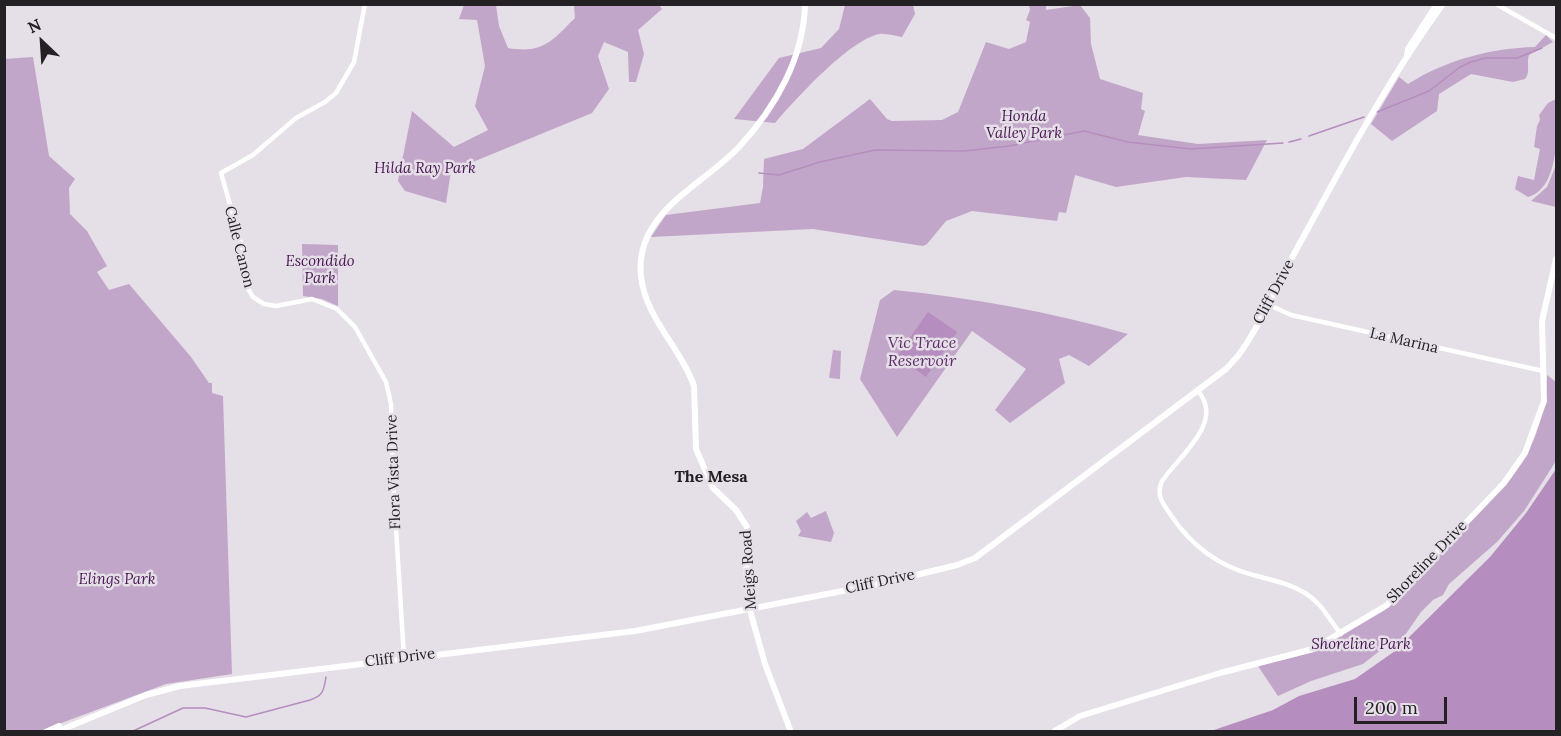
<!DOCTYPE html>
<html>
<head>
<meta charset="utf-8">
<style>
  body { margin:0 }
  #map { position:relative; width:1561px; height:736px; overflow:hidden; background:#e5dfe7; font-family:Lora,serif }
  canvas { display:block }
  .frame { position:absolute; inset:0; border:6px solid #232123; pointer-events:none }
  .north { position:absolute; left:12px; top:12px; width:60px; height:60px; -webkit-text-stroke:4px #e5dfe7; paint-order:stroke; rotate:335deg; font-size:16px; font-weight:700; line-height:24px; text-align:center; color:#232123 }
  .north::after { content:''; display:block; margin:auto; width:21px; height:27px; background:#232123; clip-path:polygon(50% 0,100% 100%,50% 72%,0 100%) }
  .scale { position:absolute; left:1354px; top:697px; width:93px; height:27px; box-sizing:border-box; border:3px solid #232123; border-top:0; padding-left:8px; font-size:18px; line-height:21px; white-space:nowrap; color:#232123; -webkit-text-stroke:4px #e5dfe7; paint-order:stroke }
</style>
</head>
<body>
<div id="map">
<canvas width="1561" height="736"></canvas>
<div class="frame"></div>
<div class="north">N</div>
<div class="scale">200 m</div>
</div>
<script>
const ctx = document.querySelector('canvas').getContext('2d');
ctx.lineJoin = 'round';
function fillPath(path, color) { ctx.fillStyle = color; ctx.fill(path, 'evenodd'); }
function strokePath(path, color, width, dash) { ctx.strokeStyle = color; ctx.lineWidth = width; ctx.lineCap = dash ? 'butt' : 'round'; ctx.setLineDash(dash || []); ctx.stroke(path); }
function drawText(font, color, halo, rows, align = 'center') {
  ctx.font = font + ' Lora,serif'; ctx.lineWidth = 5; ctx.setLineDash([]); ctx.textBaseline = 'middle'; ctx.strokeStyle = halo; ctx.fillStyle = color; for (const [text, x, y, turn = 0] of rows) {
    ctx.save(); ctx.translate(x, y); ctx.rotate((+turn || 0) * Math.PI / 180); ctx.textAlign = isNaN(turn) ? turn : align; if (halo) ctx.strokeText(text, 0, 0); ctx.fillText(text, 0, 0); ctx.restore();
  }
}
fillPath(new Path2D(`
  M464,5H496L499,26L508,48C543,54 552,41 575,18L574,5H659L662,9L638,30L644,54L636,82H629L628,52L604,42L598,56L609,89L592,113L451,171L446,203L405,191L398,181L412,111L454,147L488,130L475,106L485,66L477,20L459,19Z
  M845,5H913L915,14L902,37C895,36 885,33 879,34C848,41 796,99 775,123L734,119L779,58L821,48L839,29Z
  M1029,5H1046V10L1080,5L1090,18L1091,44L1100,79L1143,93L1141,109L1145,111L1138,135L1198,144L1267,140L1246,180L1186,177L1116,187L1075,175L1066,213L1059,212L1057,221L972,211L946,221L927,244L923,246L813,229L651,237L666,215L760,203L763,187L764,159L803,149L870,99L887,119L892,121L942,120L958,112L986,42L1009,49L1026,42L1030,22L1026,20L1030,10Z
  M1546,35L1553,42L1529,55C1526,63 1531,72 1525,79L1513,82L1471,74L1439,94L1437,111L1392,141L1371,124L1399,77L1408,84C1446,60 1491,48 1535,47Z
  M33,57L49,156L75,179L69,188L70,214L87,231L107,266L97,272L109,290L129,284L191,357L209,383H212V393L223,396L232,674L166,684L40,731H5L4,59Z
  M1556,99C1557,128 1561,188 1528,197L1515,189L1518,176L1534,180L1540,149L1534,147L1537,126L1540,120L1539,115L1548,103Z
  M1556,165V207L1531,201L1547,187Z
  M302,244L338,245V306L322,299L303,296Z
  M894,290C975,298 1050,312 1128,334L1089,366L1069,355L1059,359L1065,383L1010,423L995,410L1026,369L972,331L897,437L860,379L880,300Z
  M833,350L841,351L840,379L829,378Z
  M1547,375L1556,382V461L1524,511L1497,542L1449,584L1443,595L1433,600L1421,612L1403,638L1387,645L1363,664L1311,681L1278,696L1258,666L1314,652L1385,610L1511,478C1535,448 1546,413 1547,375Z
  M826,511L834,533L831,542L798,536L801,531L796,521L807,512L811,518Z`), '#c2a6c9');
fillPath(new Path2D(`
  M928,312L957,332L926,377L897,356Z
  M1556,469V731H1211L1273,710L1299,696L1355,679L1395,651L1490,557L1526,513Z`), '#b68dbf');
strokePath(new Path2D(`
  M1377,112L1429,91L1460,67L1471,62L1485,58H1517L1542,48
  M1309,136L1364,117
  M1289,142L1301,139
  M759,173L779,175L820,162L875,150L964,151L1009,146L1084,131L1128,142L1191,149L1283,143
  M131,732L183,708H205L246,717L310,700C323,696 324,690 326,677`), '#b68dbf', 1.5);
strokePath(new Path2D(`
  M365,4L354,62L336,93L325,102L296,118L253,155L221,173L245,257L246,285L253,297L264,304L276,306L312,299L337,309L355,327L386,382L391,404L393,479L404,658
  M1496,4L1556,38
  M1267,304L1291,315L1543,371
  M1197,390C1226,421 1180,455 1162,481C1156,495 1162,502 1170,514C1190,544 1218,566 1253,575C1271,580 1289,583 1305,593C1323,604 1329,620 1341,634`), '#fff', 4.5);
strokePath(new Path2D(`
  M1407,56L1408,49L1437,4
  M46,732L59,726
  M56,732L146,695L180,686L635,631L879,584L957,565L975,558L1226,369L1238,356C1261,324 1277,286 1295,252C1342,167 1386,82 1443,4
  M791,732L765,664L751,614L746,574L749,537L747,527L736,510L713,488L696,449L694,386C681,348 645,318 641,276C634,213 702,186 739,147C775,108 804,58 805,4
  M1053,732L1080,716L1220,673L1313,649L1387,605L1504,483L1525,453L1544,401L1542,321L1556,259`), '#fff', 6);
drawText('italic 15px', '#471452', '#e5dfe7', [
  ["Honda",1024,117],
  ["Valley Park",1024,134],
  ["Hilda Ray Park",425,169],
  ["Escondido",320,262],
  ["Park",320,279],
  ["Elings Park",117,580],
  ["Shoreline Park",1361,645]
]);
drawText('15px', '#232123', '#e5dfe7', [
  ["Calle Canon",239,247,76],
  ["Cliff Drive",1274,292,-62],
  ["La Marina",1404,341,13],
  ["Flora Vista Drive",394,472,-92],
  ["Shoreline Drive",1427,562,-46],
  ["Meigs Road",749,570,-94],
  ["Cliff Drive",880,582,-12],
  ["Cliff Drive",400,658,-7]
]);
drawText('italic 16px', '#5f2d6b', '#e5dfe7', [
  ["Vic Trace",922,343],
  ["Reservoir",922,361]
]);
drawText('bold 16px', '#232123', '#e5dfe7', [
  ["The Mesa",711,477]
]);
</script>
</body>
</html>
